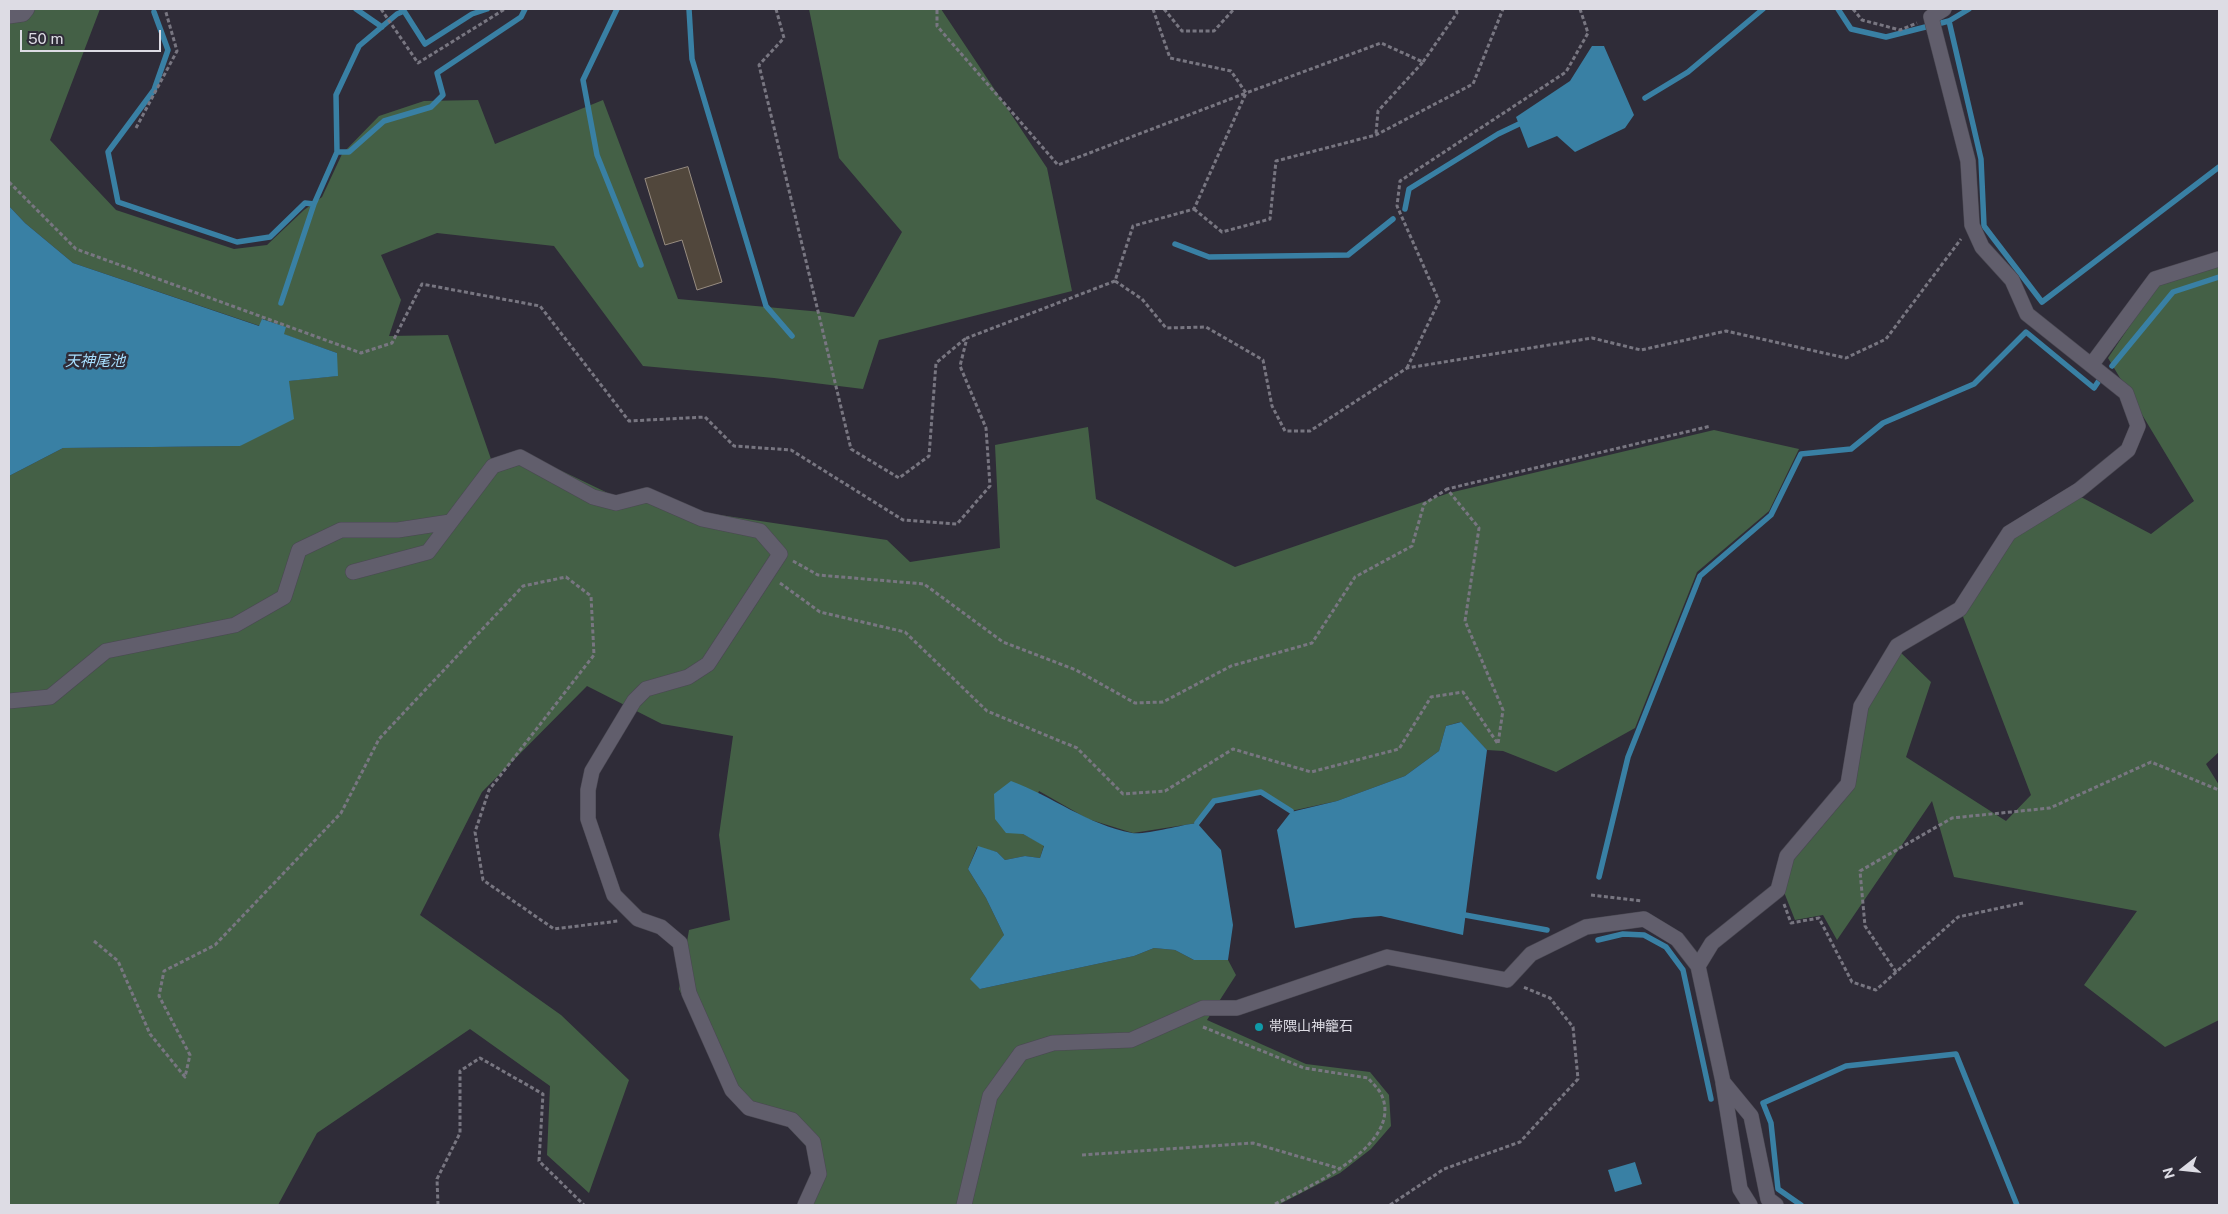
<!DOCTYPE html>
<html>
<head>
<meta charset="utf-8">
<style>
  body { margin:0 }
  #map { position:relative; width:2228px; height:1214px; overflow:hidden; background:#2f2c38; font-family:"Public Sans",sans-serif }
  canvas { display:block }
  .frame { position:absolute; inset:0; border:10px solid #dddce4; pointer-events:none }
  .north { position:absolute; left:2158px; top:1144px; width:50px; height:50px; -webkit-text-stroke:4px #2f2c38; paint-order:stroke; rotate:254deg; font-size:14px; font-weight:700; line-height:20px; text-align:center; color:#dddce4 }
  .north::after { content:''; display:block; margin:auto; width:18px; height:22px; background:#dddce4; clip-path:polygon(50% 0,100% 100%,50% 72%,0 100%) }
  .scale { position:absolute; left:20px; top:30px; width:141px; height:22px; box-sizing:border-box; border:2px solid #dddce4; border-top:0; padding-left:6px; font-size:15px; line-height:18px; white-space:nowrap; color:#dddce4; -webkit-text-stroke:4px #2f2c38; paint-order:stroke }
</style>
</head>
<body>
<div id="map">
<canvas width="2228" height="1214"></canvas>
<div class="frame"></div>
<div class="north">N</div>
<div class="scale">50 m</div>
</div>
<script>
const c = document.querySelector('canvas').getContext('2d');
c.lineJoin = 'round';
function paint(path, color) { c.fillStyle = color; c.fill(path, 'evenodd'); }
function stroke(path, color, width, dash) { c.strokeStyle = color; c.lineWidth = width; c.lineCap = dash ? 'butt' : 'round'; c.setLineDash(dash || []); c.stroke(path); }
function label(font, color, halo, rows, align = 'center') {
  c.font = font + ' "Public Sans","Noto Sans JP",sans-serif'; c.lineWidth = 5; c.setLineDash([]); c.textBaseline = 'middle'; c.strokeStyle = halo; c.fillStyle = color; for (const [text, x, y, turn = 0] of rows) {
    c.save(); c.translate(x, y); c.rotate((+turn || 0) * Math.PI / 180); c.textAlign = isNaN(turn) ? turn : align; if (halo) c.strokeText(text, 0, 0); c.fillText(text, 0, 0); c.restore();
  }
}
const green = new Path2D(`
  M9,9h91l-50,131 66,70 118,39 33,-4 37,-35 18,-13 20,-43 37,-38 45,-15 54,-1 17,44 108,-44 75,199 144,13 32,5 48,-85 -63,-74 -30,-149h132l106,159 25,123 -193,49 -16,49 -89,-11 -131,-12 -89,-120 -117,-13 -56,22 20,45 -12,36 59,-1 43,124 27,-9 96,46 86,16 187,28 23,22 90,-14 -5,-103 93,-18 8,72 139,68 214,-74 265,-63 85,19 -30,62 -72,61 -62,156 -79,44 -53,-21 -16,-1 -27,-28 -14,4 -7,25 -34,25 -68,25 -46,10 -30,-19 -47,9 -17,22 -64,10 -45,-14 -49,-28 -16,43 21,11 -4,13 -15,-2 -20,4 -8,-8 -20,-5 -9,22 18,29 18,37 -24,54 154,-33 20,-8 21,2 19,10h34l8,15 -29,45 99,44 64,8 19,23 2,31 -20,23 -31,24 -62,32h-479l13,-29 -5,-29 -20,-21 -61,-33 -47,-104 10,-59 41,-10 -11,-85 14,-99 -71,-12 -75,-38 -105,106 -62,123 141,100 68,65 -40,113 -42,-38 3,-69 -80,-57 -153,104 -39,72h-269v-729l54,-28 177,-2 48,-65 49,-5v-23l-54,-19 2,-7 -22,-8 -3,7 -187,-63 -48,-40 -16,-17z
  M2219,265v487l-13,12 13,21v235l-54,27 -81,-62 53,-74 -183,-34 -22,-76 -95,139 -14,-25 -28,5 -13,-33 11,-29 56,-69 13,-78 37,-60 32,31 -25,75 100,64 25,-26 -69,-181 48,-76 71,-41 70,37 43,-33 -86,-143 50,-74z`);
const water = new Path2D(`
  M1592,46h12l30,69 -9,13 -50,24 -18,-16 -29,12 -12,-31 54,-36z
  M9,206l16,17 48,40 186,63 3,-7 24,8 -2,7 53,19 1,23 -49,5 5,38 -54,27 -177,2 -54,28z
  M1461,722l26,28 -24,185 -82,-19 -27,2 -59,10 -18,-98 14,-18 46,-11 68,-25 34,-25 7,-25z
  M1011,781c41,15 77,44 121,52 13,2 49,-8 65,-10l24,27 12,75 -5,35h-34l-19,-10 -21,-2 -20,8 -154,33 -10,-10 34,-44 -18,-37 -18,-29 10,-23 19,6 8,8 20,-4 15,2 4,-12 -21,-12 -17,-1 -11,-14 -1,-25z
  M1635,1162l7,22 -27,8 -7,-22z`);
const stream = new Path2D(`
  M356,9l26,18
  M617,9l-34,71 14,75 44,110
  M689,9l3,50 74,247 26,30
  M1838,9l13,20 35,8 63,-16 20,-12
  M154,12l14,38 -14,40 -46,62 10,50 119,40 33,-5 35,-34 9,1
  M1949,21l32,138 3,67 58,76 177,-135
  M1645,98l43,-26 75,-63
  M337,152h12l35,-31 47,-14 12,-12 -6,-22 84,-56 4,-8
  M1405,209l4,-20 89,-55 21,-10
  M1175,244l34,13 139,-2 45,-36
  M281,303l33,-99 23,-52 -1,-57 23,-49 38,-32 7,-3 21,33 47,-30 15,-5
  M2112,366l61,-74 46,-15
  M1197,823l17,-22 47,-9 30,19
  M1599,877l29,-120 72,-181 71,-61 30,-61 50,-5 32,-26 91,-39 52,-52 68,56 6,-9
  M1465,915l82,15
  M1598,940l25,-6 21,1 22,12 17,23 28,129
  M1801,1205l-23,-16 -7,-66 -8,-20 83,-37 110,-12 61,151`);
const building = new Path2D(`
  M688,167l34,115 -25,8 -15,-50 -17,5 -20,-66z`);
const path = new Path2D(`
  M381,9l37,54 87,-54
  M776,9l8,29 -25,27 92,384 48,29 30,-22 7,-93 30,-25
  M1153,9l17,49 61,13 15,22 135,-50 42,19 -45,49 -2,23
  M1164,9l18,22h32l20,-22
  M1853,9l9,11 38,10 17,-7
  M1423,62l34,-49 -1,-4
  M136,128l41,-77 -12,-42
  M9,182l67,67 285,104 31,-10 30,-59 118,22 89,115 76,-4 29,29 57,4 112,70 54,4 33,-38 -4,-58 -26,-62 7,-28 148,-57 18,-55 61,-17 52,-116 -188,72 -121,-139v-17
  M1194,209l28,23 48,-13 6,-58 100,-26 97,-51 30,-75
  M1115,281l27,18 24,29 40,-1 57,33 9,46 13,25h25l97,-63 185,-30 49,12 85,-19 120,27 40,-19 75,-100
  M1407,368l32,-67 -42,-95 3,-25 166,-109 22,-39 -8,-24
  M793,561l25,14 106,9 79,58 73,28 59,33 28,-1 68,-36 81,-23 43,-66 57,-31 12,-42 23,-15
  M780,583l40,29 85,20 82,79 90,37 46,46 42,-3 68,-42 78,23 88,-23 32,-52 32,-5 35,52 5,-34 -38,-89 14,-93 -32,-39 264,-63
  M1591,895l51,6
  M1784,904l7,19 28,-5 33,64 24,8 82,-73 65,-14
  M94,941l24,20 32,73 35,43 5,-22 -31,-59 5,-25 51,-26 126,-132 38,-74 144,-153 43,-9 25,19 3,59 -105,135 -14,42 8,48 71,49 64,-8
  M1896,972l-31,-46 -5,-55 92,-53 98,-10 101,-46 68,28
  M1203,1027l101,41 64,10c4,5 12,12 14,18 21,50 -76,92 -109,109
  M1082,1155l171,-12 88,26
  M438,1205l-1,-26 23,-46v-62l20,-13 63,36 -4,67 45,44
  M1390,1205l54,-36 76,-27 58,-63 -5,-52 -23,-29 -27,-11`);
const street = new Path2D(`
  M9,16l14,-2 4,-5
  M2092,364l63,-85 64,-20
  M353,572l75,-20 65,-86 27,-9 73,40 23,6 31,-8 55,24 58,12 20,23 -72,110 -20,13 -42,12 -12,12 -42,70 -4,19v29l26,76 24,24 23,8 19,16 9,50 43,97 17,18 43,12 21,22 6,32 -14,31
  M9,701l41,-4 56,-46 129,-26 49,-28 15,-47 42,-20h57l52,-8
  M1698,966l14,-23 66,-53 9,-34 61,-72 13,-78 36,-60 63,-37 49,-76 70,-43 49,-40 10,-24 -12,-33 -99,-79 -15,-34 -30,-33 -10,-22 -4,-64 -37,-144 13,-8
  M1723,1083l17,106 10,16
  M964,1205l26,-109 31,-43 32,-10 78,-3 72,-32h34l150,-51 120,23 24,-26 55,-27 58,-8 33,20 21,27 25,116 28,34 17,83 8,6`);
const markers = [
  [1259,1027,5,"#0f9aa8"]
];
const poiNames = [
  ["帯隈山神籠石",1269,1027]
];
const waterNames = [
  ["天神尾池",95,361]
];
paint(green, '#446046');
paint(water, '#3980a4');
stroke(stream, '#3980a4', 5.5);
paint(building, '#51473c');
stroke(building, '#988d81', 1);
stroke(street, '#4a4852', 16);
stroke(path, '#787681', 3, [4, 2.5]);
stroke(street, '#615e6c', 15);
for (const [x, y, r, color] of markers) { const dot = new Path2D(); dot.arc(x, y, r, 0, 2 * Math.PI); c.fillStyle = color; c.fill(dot); stroke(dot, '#2f2c38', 2); }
label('14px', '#dddce4', '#2f2c38', poiNames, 'left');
label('italic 15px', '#a8dfff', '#2f2c38', waterNames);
</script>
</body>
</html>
